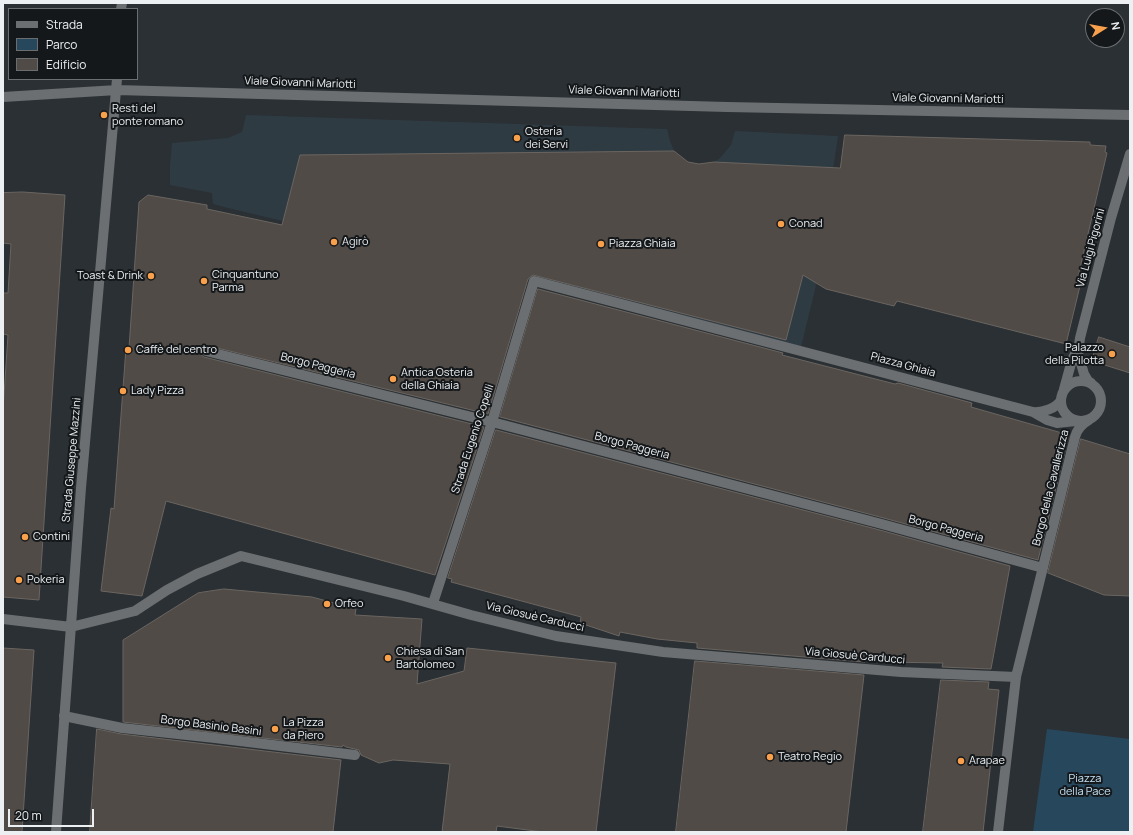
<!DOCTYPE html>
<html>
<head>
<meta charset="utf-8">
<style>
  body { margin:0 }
  #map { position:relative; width:1133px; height:835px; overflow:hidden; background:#2a3034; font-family:Manrope,sans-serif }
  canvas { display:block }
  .frame { position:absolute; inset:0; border:4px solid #edf0f3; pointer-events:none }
  .legend { position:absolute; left:8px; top:8px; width:130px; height:72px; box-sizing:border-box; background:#15181a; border:1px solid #6b6e71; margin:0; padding:5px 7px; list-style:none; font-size:12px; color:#edf0f3 }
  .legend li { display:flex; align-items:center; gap:8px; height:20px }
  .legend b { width:20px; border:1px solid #6b6e71 }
  .north { position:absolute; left:1085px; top:8px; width:40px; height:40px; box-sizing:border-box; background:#15181a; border:1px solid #6b6e71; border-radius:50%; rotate:79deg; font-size:11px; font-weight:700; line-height:16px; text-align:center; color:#edf0f3 }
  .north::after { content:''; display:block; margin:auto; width:14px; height:18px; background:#f9a04d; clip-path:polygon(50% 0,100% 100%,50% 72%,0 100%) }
  .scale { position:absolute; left:8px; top:809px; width:86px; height:18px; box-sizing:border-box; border:2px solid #edf0f3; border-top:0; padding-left:5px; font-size:12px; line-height:14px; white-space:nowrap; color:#edf0f3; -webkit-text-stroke:3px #15181a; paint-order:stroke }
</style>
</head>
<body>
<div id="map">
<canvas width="1133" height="835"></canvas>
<div class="frame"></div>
<ul class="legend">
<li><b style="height:5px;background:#6c6f71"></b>Strada</li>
<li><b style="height:11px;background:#27485c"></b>Parco</li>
<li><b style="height:11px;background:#514b47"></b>Edificio</li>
</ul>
<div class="north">N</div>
<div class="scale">20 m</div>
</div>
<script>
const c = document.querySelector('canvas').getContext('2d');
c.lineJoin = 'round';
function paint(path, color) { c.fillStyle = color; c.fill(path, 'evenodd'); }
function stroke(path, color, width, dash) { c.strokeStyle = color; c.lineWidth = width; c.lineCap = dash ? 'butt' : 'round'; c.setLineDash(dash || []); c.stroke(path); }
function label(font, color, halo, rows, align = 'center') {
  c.font = font + ' Manrope,sans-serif'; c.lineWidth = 4; c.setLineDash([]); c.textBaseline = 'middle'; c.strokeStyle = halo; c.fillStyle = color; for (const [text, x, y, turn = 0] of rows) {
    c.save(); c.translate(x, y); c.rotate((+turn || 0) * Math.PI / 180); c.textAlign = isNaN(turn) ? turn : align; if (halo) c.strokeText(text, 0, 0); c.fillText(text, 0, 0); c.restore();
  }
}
const built = new Path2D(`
  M246,115l421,14 3,12 4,10 13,11 12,2 15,-2 6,-4 11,-13 4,-14 103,5 -23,154 -15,61 -266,-70 -310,-74 -11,-3 -1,-11 -42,-8v-20l2,-22 56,-5 14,-6z`);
const green = new Path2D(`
  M1047,729l83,10v93h-97z`);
const building = new Path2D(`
  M845,135l245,7v3l16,1 -1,6 2,1 -31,132 4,1 -14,58 -169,-43 -3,5 -68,-17 -23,-14 -17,65 -253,-65 -5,4 -40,135 -283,-69 -4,2 -1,3 1,5 3,2 280,70 -49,148 -269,-74 -24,95 -41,-5 10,-83 3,1 12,-161h3l10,-146 9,-7 59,10v4l75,16 18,-70 374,-4 14,11 11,2 15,-2 126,6z
  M23,192l42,3 -26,405 -36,-3v-187l5,-75 -5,-1v-41h5l3,-49 -8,-1v-50z
  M538,289l245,64 -1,2 113,29 3,-1 74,20 -1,4 98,28 -31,125 -158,-43 -380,-100z
  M1099,337l31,10v26l-38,-12z
  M496,430l380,99 134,37 -19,103 -49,-2 1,-4 -59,-1 -18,-5 -1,5 -168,-14v-5l-40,-4 -37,-7 -1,4 -39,-13 1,-6 -130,-35 1,-3 -4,-1z
  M1081,439l49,15v142l-26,-1 -56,-22z
  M224,589l88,8 44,12 -1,6 67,4 -5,65 47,-13 3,-23 149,15 -20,169h-53l-46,-6 -1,6h-54l8,-68 -57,-4 -14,3 -18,-8 -2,-5 -13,-3 -3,-2 -1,2 -219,-25v-82l75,-47z
  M3,648l31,2 -12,182h-19z
  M695,661l169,14 -18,157h-170z
  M941,680l48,2 -1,7 11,1 -16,142h-60z
  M97,729l24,5 220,26 -8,72h-243z`);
const pedestrian = new Path2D(`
  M206,351l286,71 42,-141 499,131c9,1 24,-4 28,-12
  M1033,412l14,8 10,3 19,-2
  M64,716l58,12 93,10 140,17
  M998,832l18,-155`);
const minor = new Path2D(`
  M121,9l1,-6
  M3,97l114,-7 610,17 403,8
  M1061 401a20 20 0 1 1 40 0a20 20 0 1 1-40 0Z
  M1091,383l-3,-2 -4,-7 -6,-21 2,-15 31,-120 19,-64
  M1064,389l8,-29 6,-12
  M433,603l59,-181 386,101 165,45
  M3,619l68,8 64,-16 32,-21 30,-16 44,-18 163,40 67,19 85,21 107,16 238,20 115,5 59,-240c2,-8 7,-13 14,-17
  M56,832l25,-344 36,-409`);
const markers = [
  [104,115,4,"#f9a04d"],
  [517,138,4,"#f9a04d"],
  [781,224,4,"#f9a04d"],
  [334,242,4,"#f9a04d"],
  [601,244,4,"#f9a04d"],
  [151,276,4,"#f9a04d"],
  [204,281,4,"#f9a04d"],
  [128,350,4,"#f9a04d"],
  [1112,354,4,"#f9a04d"],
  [393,379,4,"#f9a04d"],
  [123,391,4,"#f9a04d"],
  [25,537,4,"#f9a04d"],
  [19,580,4,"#f9a04d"],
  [327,604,4,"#f9a04d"],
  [388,658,4,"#f9a04d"],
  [275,729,4,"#f9a04d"],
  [770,757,4,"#f9a04d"],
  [961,761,4,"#f9a04d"]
];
const streetNames = [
  ["Viale Giovanni Mariotti",300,83,2],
  ["Viale Giovanni Mariotti",624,92,2],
  ["Viale Giovanni Mariotti",948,99,1],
  ["Via Luigi Pigorini",1091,248,-75],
  ["Piazza Ghiaia",903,365,15],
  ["Borgo Paggeria",318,366,14],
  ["Strada Eugenio Copelli",473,439,-72],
  ["Borgo Paggeria",632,446,15],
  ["Strada Giuseppe Mazzini",72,460,-85],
  ["Borgo della Cavallerizza",1051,488,-76],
  ["Borgo Paggeria",946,529,15],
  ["Via Giosuè Carducci",535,617,13],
  ["Via Giosuè Carducci",855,656,5],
  ["Borgo Basinio Basini",211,726,7]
];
const poiNames = [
  ["Resti del",112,109],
  ["ponte romano",112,122],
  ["Osteria",525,132],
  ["dei Servi",525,145],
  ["Conad",789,224],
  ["Agirò",342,242],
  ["Piazza Ghiaia",609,244],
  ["Cinquantuno",212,275],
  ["Parma",212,288],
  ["Toast & Drink",143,276,"right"],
  ["Palazzo",1104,348,"right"],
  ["della Pilotta",1104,361,"right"],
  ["Caffè del centro",136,350],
  ["Antica Osteria",401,373],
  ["della Ghiaia",401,386],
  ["Lady Pizza",131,391],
  ["Contini",33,537],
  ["Pokeria",27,580],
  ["Orfeo",335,604],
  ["Chiesa di San",396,652],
  ["Bartolomeo",396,665],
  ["La Pizza",283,723],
  ["da Piero",283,736],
  ["Teatro Regio",778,757],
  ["Arapae",969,761]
];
const parkNames = [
  ["Piazza",1085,779],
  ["della Pace",1085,792]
];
paint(built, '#2f3b43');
paint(green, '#27485c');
paint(building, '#514b47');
stroke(building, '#6b6560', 1);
stroke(pedestrian, '#6c6f71', 10);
stroke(minor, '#6c6f71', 10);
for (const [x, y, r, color] of markers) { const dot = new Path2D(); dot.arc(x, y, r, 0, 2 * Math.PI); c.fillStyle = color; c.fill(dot); stroke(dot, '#15181a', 1.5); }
label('11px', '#edf0f3', '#15181a', streetNames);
label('11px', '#edf0f3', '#15181a', poiNames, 'left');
label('11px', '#c2e0f4', '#15181a', parkNames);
</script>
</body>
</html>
